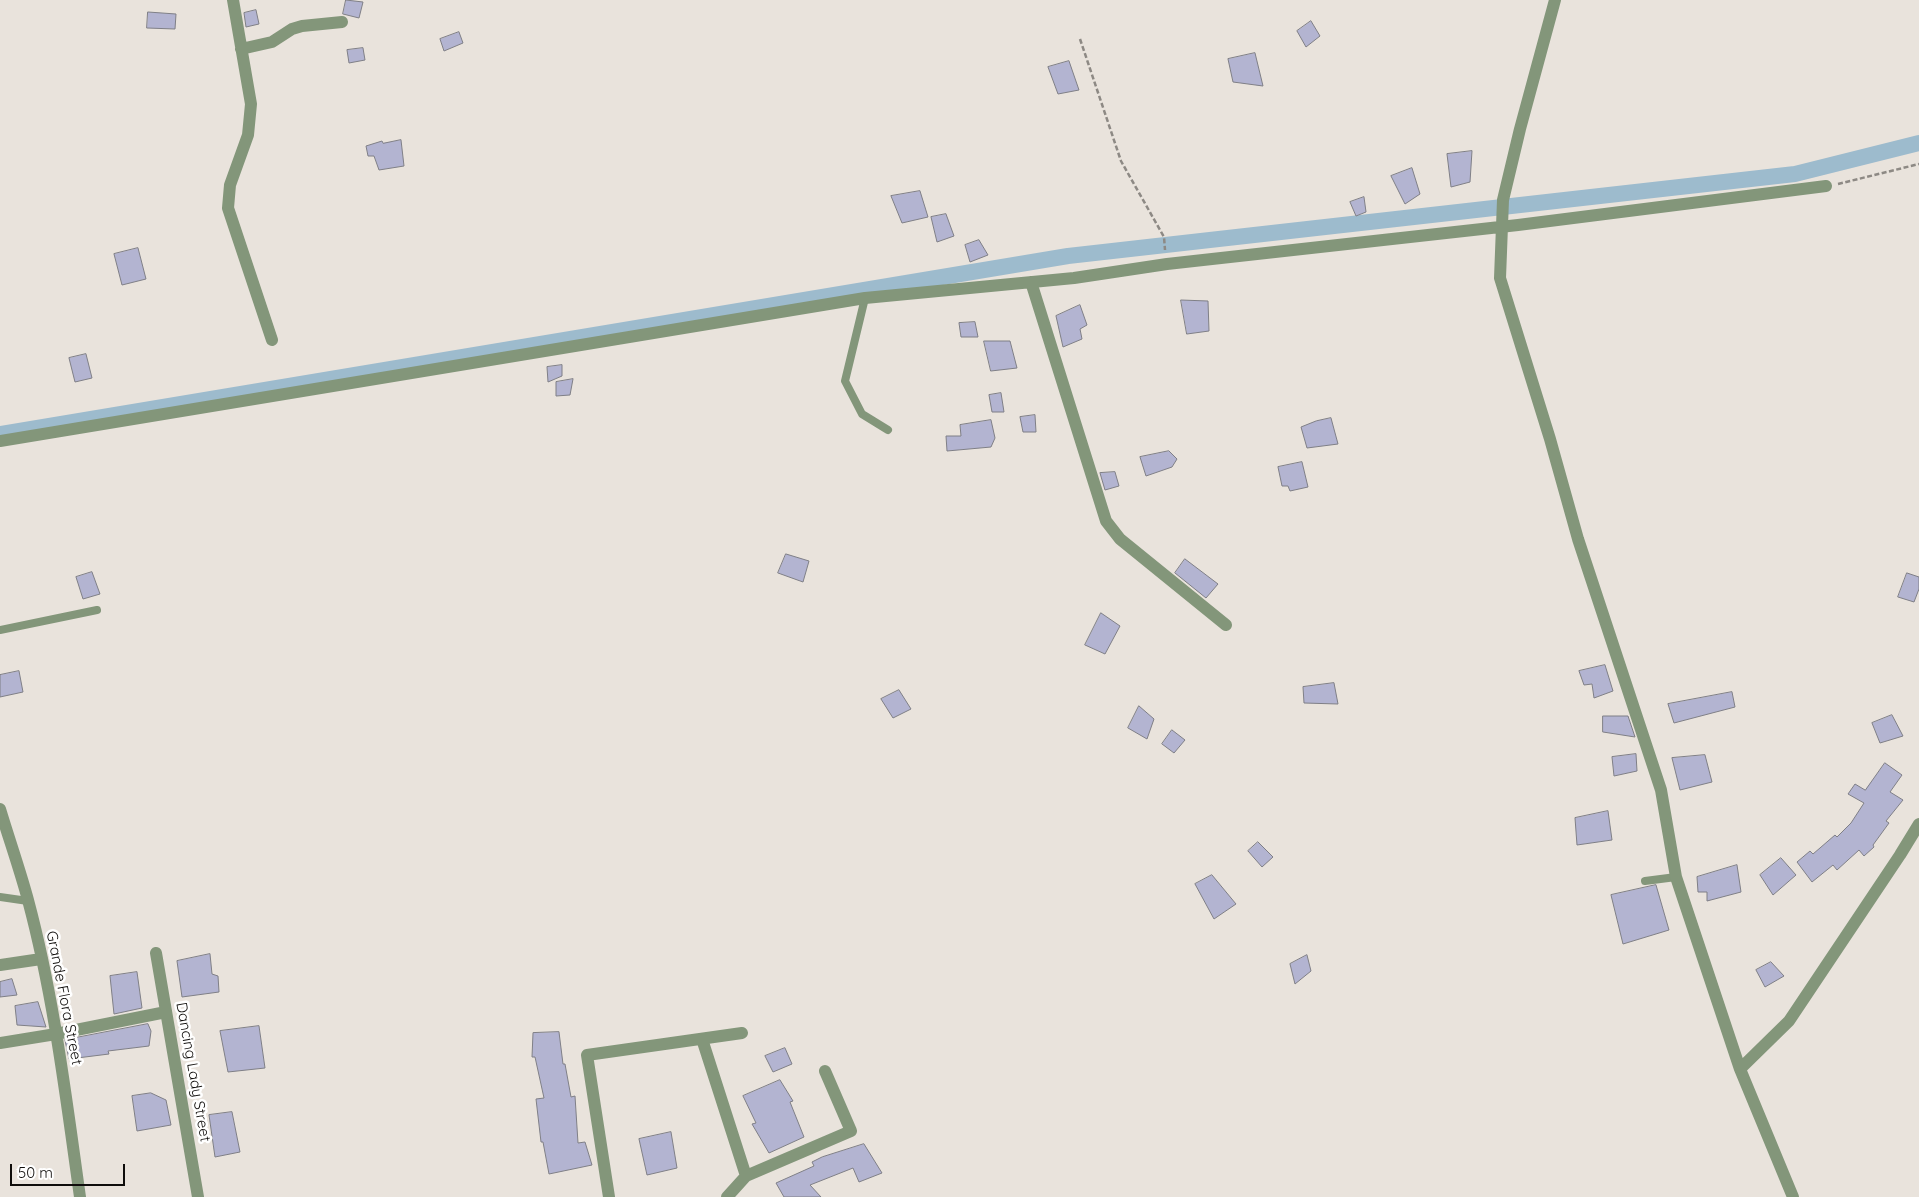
<!DOCTYPE html>
<html>
<head>
<meta charset="utf-8">
<style>
  body { margin:0 }
  #map { position:relative; width:1919px; height:1197px; overflow:hidden; background:#e9e3dc; font-family:Quicksand,sans-serif }
  canvas { display:block }
  .scale { position:absolute; left:10px; top:1164px; width:115px; height:22px; box-sizing:border-box; border:2px solid #0f0d0b; border-top:0; padding-left:6px; font-size:15px; line-height:18px; white-space:nowrap; color:#0f0d0b; -webkit-text-stroke:4px #fff; paint-order:stroke }
</style>
</head>
<body>
<div id="map">
<canvas width="1919" height="1197"></canvas>
<div class="scale">50 m</div>
</div>
<script>
const c = document.querySelector('canvas').getContext('2d');
c.lineJoin = 'round';
function stroke(path, color, width, dash) { c.strokeStyle = color; c.lineWidth = width; c.lineCap = dash ? 'butt' : 'round'; c.setLineDash(dash || []); c.stroke(path); }
function paint(path, color) { c.fillStyle = color; c.fill(path, 'evenodd'); }
function label(font, color, halo, rows, align = 'center') {
  c.font = font + ' Quicksand,sans-serif'; c.lineWidth = 5; c.setLineDash([]); c.textBaseline = 'middle'; c.strokeStyle = halo; c.fillStyle = color; for (const [text, x, y, turn = 0] of rows) {
    c.save(); c.translate(x, y); c.rotate((+turn || 0) * Math.PI / 180); c.textAlign = isNaN(turn) ? turn : align; if (halo) c.strokeText(text, 0, 0); c.fillText(text, 0, 0); c.restore();
  }
}
const canal = new Path2D(`
  M0,434l1068,-178 727,-82 124,-31`);
const building = new Path2D(`
  M346,0l17,2 -4,16 -16,-4z
  M256,10l3,14 -13,3 -2,-14z
  M148,12l28,2 -1,15 -28,-1z
  M1311,21l9,15 -14,11 -9,-16z
  M459,32l4,11 -19,8 -4,-12z
  M363,48l2,12 -16,3 -2,-13z
  M1255,53l8,33 -30,-4 -5,-23z
  M1069,61l10,29 -21,4 -10,-27z
  M401,140l3,26 -25,4 -5,-14h-6l-2,-10 16,-5 1,2z
  M1472,151l-2,31 -19,5 -4,-33z
  M1412,168l8,26 -15,10 -14,-28z
  M920,191l8,26 -26,6 -11,-27z
  M1364,197l2,15 -10,4 -6,-14z
  M946,214l8,22 -17,6 -6,-25z
  M979,240l9,15 -18,7 -5,-17z
  M138,248l8,31 -24,6 -8,-31z
  M1181,300l27,1 1,30 -22,3z
  M1080,305l7,20 -7,4 2,10 -19,8 -7,-31z
  M975,322l3,15h-17l-2,-14z
  M984,341h26l7,27 -26,3z
  M86,354l6,24 -17,4 -6,-24z
  M562,365v11l-14,6 -1,-15z
  M573,379l-3,16 -14,1v-14z
  M1001,393l3,19h-12l-3,-17z
  M1035,415l1,17h-13l-3,-15z
  M1331,418l7,26 -31,4 -6,-21 15,-6z
  M991,420l4,18 -4,9 -44,4 -1,-15h15l-1,-11z
  M1169,451l8,8 -5,8 -26,9 -6,-19z
  M1302,462l6,25 -18,4 -2,-5h-6l-4,-19z
  M1115,472l4,14 -14,4 -5,-17z
  M786,554l23,7 -6,21 -25,-9z
  M1185,559l33,25 -12,14 -31,-25z
  M92,572l8,22 -17,5 -7,-22z
  M1907,573l12,4v12l-5,13 -16,-5z
  M1101,613l19,13 -15,28 -20,-9z
  M1605,665l8,26 -19,7 -2,-14 -8,1 -5,-14z
  M19,671l4,21 -23,5v-22z
  M1334,683l4,21 -34,-1 -1,-16z
  M899,690l12,19 -18,9 -12,-19z
  M1732,692l3,15 -61,16 -6,-19z
  M1139,706l15,13 -7,20 -19,-11z
  M1892,715l11,21 -23,7 -8,-20z
  M1603,716h25l7,21 -32,-5z
  M1172,730l13,10 -11,13 -12,-9z
  M1636,754l1,17 -23,5 -2,-19z
  M1705,755l7,27 -32,8 -8,-32z
  M1885,763l17,12 -12,17 13,8 -17,21 3,2 -16,22 1,2 -10,9 -5,-6 -22,20 -4,-5 -21,17 -15,-20 13,-11 3,3 22,-19 2,2 14,-14 13,-20 -16,-9 7,-10 10,6z
  M1608,811l4,29 -35,5 -2,-27z
  M1258,842l15,15 -11,10 -14,-16z
  M1781,858l15,17 -23,20 -13,-20z
  M1737,865l4,27 -34,9v-9h-9l-1,-15z
  M1212,875l24,29 -22,15 -19,-35z
  M1656,885l13,45 -46,14 -12,-49z
  M210,954l2,20 6,2 1,16 -37,5 -5,-36z
  M1307,955l4,16 -16,13 -5,-20z
  M1771,962l13,14 -19,11 -9,-17z
  M137,972l5,36 -28,6 -4,-38z
  M12,979l5,16 -17,2v-15z
  M38,1002l8,25 -29,-2 -2,-19z
  M148,1024l3,7 -2,15 -41,5 1,3 -40,5 -4,-19z
  M259,1026l6,42 -37,4 -8,-41z
  M559,1032l4,32h2l6,33 4,-1 3,47 7,-1 7,23 -43,9 -6,-32h-2l-5,-43 8,-1 -9,-41h-3l1,-24z
  M785,1048l7,16 -19,8 -8,-16z
  M780,1080l13,21 -3,1 14,35 -35,16 -17,-29 4,-1 -13,-27z
  M151,1093l15,7 5,25 -34,6 -5,-35z
  M232,1112l8,40 -25,5 -6,-42z
  M671,1132l6,36 -30,7 -8,-36z
  M864,1144l18,29 -23,9 -6,-14 -43,17 11,12h-37l-8,-14 38,-17 -2,-4 10,-5z`);
const path = new Path2D(`
  M1080,39l41,122 43,76 1,13
  M1838,184l81,-20`);
const service = new Path2D(`
  M865,298l-20,83 17,33 26,16
  M0,630l97,-20
  M1645,881l31,-4
  M0,897l28,4`);
const minor = new Path2D(`
  M233,0l18,104 -3,31 -18,50 -2,23 44,132
  M1555,0l-35,129 -17,71 -3,78 50,161 28,100 83,251 15,87 64,192 53,128
  M241,49l31,-7 20,-13 10,-3 40,-4
  M1031,282l75,239 14,18 106,86
  M0,441l865,-143 209,-20 93,-14 351,-39 308,-39
  M0,809c9,30 20,61 28,91 26,97 38,198 52,297
  M156,953l42,244
  M0,965l41,-6
  M702,1039l44,137
  M0,1043l56,-9 110,-22
  M1740,1069l49,-48 111,-166 19,-31
  M609,1197l-22,-142 155,-22
  M727,1197l19,-21 105,-45 -26,-60`);
const streetNames = [
  ["Grande Flora Street",64,998,79],
  ["Dancing Lady Street",193,1072,80]
];
stroke(canal, '#9dbbcd', 16);
paint(building, '#b3b4d1');
stroke(building, '#7f7f86', 1);
stroke(path, '#8d8984', 2.5, [5, 2.5]);
stroke(service, '#83967a', 8);
stroke(minor, '#83967a', 12);
label('15px', '#0f0d0b', '#fff', streetNames);
</script>
</body>
</html>
